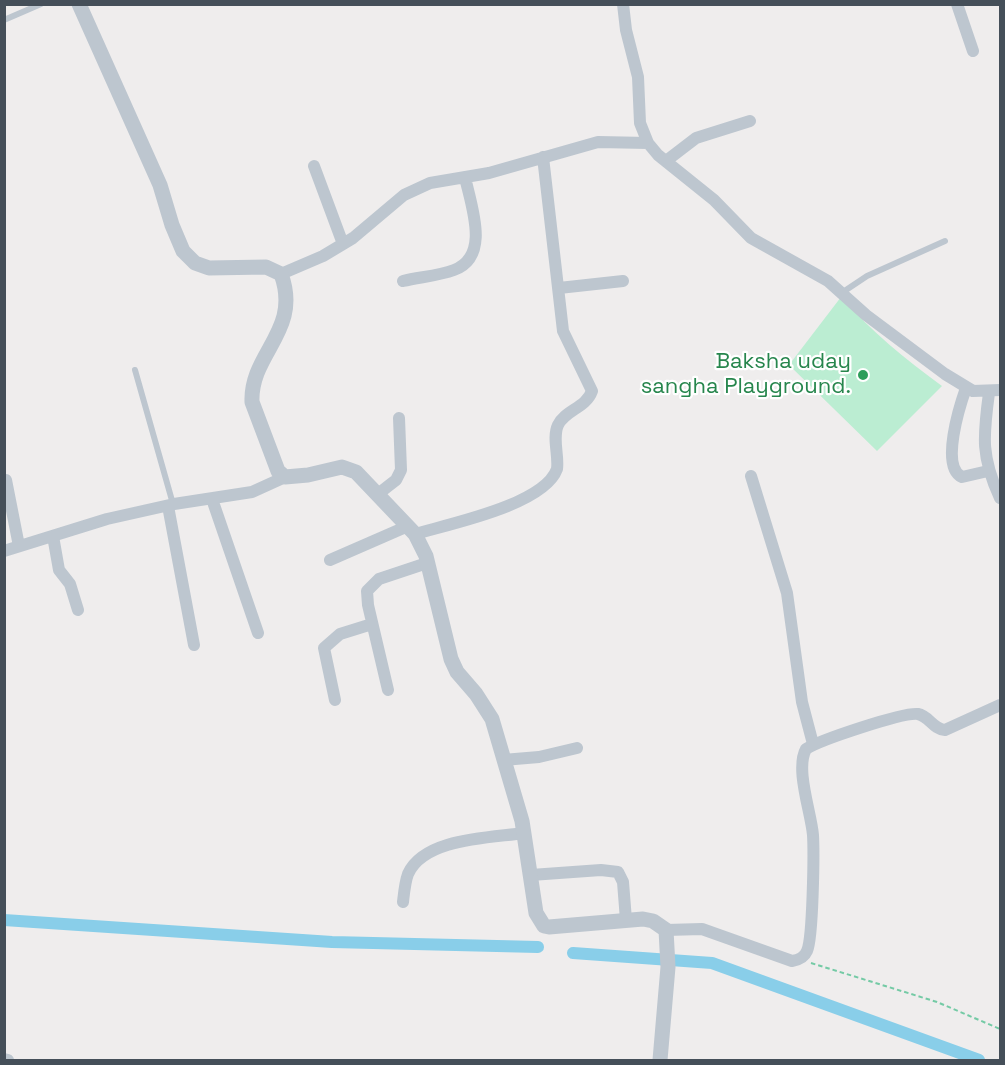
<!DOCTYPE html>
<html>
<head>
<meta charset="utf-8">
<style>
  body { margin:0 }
  #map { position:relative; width:1005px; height:1065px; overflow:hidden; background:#efeded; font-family:"Space Grotesk",sans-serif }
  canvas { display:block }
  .frame { position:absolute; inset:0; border:6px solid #454f59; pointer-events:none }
</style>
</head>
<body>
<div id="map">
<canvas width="1005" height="1065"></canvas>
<div class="frame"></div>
</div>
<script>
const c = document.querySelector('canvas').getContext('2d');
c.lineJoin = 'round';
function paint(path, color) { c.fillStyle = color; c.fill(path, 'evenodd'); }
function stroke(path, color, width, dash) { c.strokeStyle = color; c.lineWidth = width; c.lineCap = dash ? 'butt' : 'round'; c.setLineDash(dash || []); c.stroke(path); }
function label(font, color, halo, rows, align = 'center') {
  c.font = font + ' "Space Grotesk",sans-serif'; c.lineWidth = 4.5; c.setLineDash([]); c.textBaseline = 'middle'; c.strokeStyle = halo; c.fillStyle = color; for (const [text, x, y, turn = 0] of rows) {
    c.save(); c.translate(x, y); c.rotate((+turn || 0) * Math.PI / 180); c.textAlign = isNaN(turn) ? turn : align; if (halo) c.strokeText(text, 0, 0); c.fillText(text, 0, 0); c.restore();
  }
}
const green = new Path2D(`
  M841,297c30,34 64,62 101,89l-65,65 -88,-86z`);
const canal = new Path2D(`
  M4,920l328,22 206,5
  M573,953l139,10 267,97`);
const path = new Path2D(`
  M811,963l126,39 63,27`);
const service = new Path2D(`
  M4,20l37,-16
  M843,292l24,-16 78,-35
  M135,370l38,134`);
const minor = new Path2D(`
  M623,4l3,26 12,47 2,46 8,20 10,12 56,45 37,38 77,43 38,34 79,59 28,17 27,-1
  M957,4l16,47
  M666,161l30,-23 54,-17
  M314,166l29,78
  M281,274l42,-18 30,-18 51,-43 26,-12 59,-10 109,-31 50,1
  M403,281c16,-4 35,-5 51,-11 37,-14 17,-64 11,-93
  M559,288l64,-7
  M966,388c-6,17 -26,79 -4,89l26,-6
  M989,393c-6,44 -8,64 11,105
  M751,476l36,117 15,109 11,42
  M6,480l13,66
  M378,494l18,-14 5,-10 -2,-52
  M212,499l46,134
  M168,506l26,139
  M415,534c34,-10 129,-29 142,-65 2,-14 -5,-31 1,-44 7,-15 28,-17 34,-34l-29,-60 -20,-174
  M53,536l6,34 11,14 8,26
  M4,551l103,-32 67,-15 78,-12 33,-15
  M330,560l78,-34
  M388,690l-20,-85 -1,-14 12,-12 48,-16
  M335,700l-11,-52 16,-14 32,-10
  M503,760l36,-3 38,-9
  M531,875l70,-5 17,2 5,10 3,38
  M403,902c1,-9 2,-20 5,-28 16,-36 82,-36 116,-41
  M666,930l36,-1 90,32c7,-1 12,-3 15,-10 6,-13 7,-98 6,-116 -2,-23 -18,-66 -7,-86 14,-9 97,-37 112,-35 11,2 15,15 27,16l55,-25
  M4,1059l4,1`);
const tertiary = new Path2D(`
  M79,4l81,181 12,40 11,26 12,12 14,5 57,-1 15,7c21,57 -31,79 -29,128l26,69 7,6 23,-2 34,-8 14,5 59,62 11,22 25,103 6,13 19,22 16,25 30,102 14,92 8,13 5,1 94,-8 10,2 13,9 2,37 -8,93`);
const markers = [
  [863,375,6,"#2e9e5b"]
];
const leisureNames = [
  ["Baksha uday",851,362],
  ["sangha Playground.",851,387]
];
paint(green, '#bbedd2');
stroke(canal, '#89cee9', 12);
stroke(path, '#74caa5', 2, [4.5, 3]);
stroke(service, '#bdc6cf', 6);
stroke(minor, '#bdc6cf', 12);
stroke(tertiary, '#bdc6cf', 15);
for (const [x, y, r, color] of markers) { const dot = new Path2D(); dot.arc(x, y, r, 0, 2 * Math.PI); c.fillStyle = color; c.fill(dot); stroke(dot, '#fff', 2); }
label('22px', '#27864d', '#fff', leisureNames, 'right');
</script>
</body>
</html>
